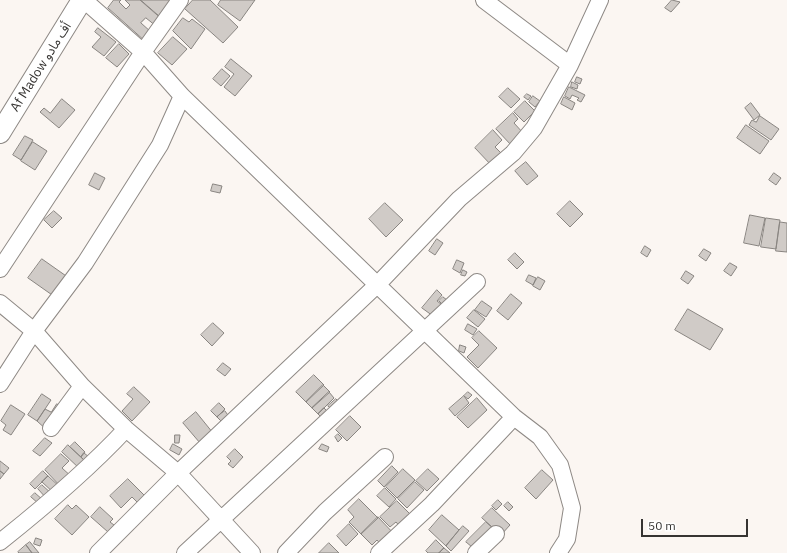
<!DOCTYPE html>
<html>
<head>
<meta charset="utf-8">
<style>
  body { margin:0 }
  #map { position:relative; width:787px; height:553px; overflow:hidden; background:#fbf6f2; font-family:"IBM Plex Sans",sans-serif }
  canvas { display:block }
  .scale { position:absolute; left:641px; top:519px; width:107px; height:18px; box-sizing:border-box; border:2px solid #363432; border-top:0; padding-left:5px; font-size:12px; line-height:14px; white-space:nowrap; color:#363432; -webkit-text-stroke:3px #fff; paint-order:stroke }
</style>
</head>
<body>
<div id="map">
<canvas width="787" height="553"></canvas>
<div class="scale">50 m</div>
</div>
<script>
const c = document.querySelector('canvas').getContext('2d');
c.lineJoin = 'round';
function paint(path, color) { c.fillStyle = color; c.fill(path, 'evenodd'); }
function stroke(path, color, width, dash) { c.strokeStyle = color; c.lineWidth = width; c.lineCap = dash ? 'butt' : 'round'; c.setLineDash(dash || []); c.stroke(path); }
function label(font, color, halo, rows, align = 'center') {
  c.font = font + ' "IBM Plex Sans","Noto Sans Arabic",sans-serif'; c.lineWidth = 3; c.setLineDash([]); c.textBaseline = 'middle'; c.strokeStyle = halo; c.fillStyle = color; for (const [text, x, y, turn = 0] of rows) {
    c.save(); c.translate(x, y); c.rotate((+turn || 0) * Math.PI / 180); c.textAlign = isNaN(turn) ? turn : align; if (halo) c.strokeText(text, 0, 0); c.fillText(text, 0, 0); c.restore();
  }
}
const building = new Path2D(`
  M114,0h7l-2,2 7,7 4,-4 -5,-5h15l24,21 -18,21 -38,-34zM146,18l10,8 -5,6 -10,-9z
  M141,0h33l-12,18z
  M193,0h17l28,27 -15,16 -38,-34z
  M221,0h34l-15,21 -22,-16z
  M672,0l8,2 -9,10 -6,-4z
  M183,18l6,4 3,-3 13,10 -14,20 -18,-18z
  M98,28l18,14 -12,14 -12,-9 9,-10 -6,-5z
  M173,37l14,12 -15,16 -14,-12z
  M119,44l10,10 -12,13 -11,-9z
  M231,59l21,17 -17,20 -11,-9 10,-13 -9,-7z
  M222,69l8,7 -9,10 -8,-7z
  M577,77l5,2 -2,5 -5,-2z
  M572,82l6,3 -1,4 -6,-2z
  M569,87l16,8 -4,7 -4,-2 2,-2 -7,-3 -2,4 -5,-3z
  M508,88l12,11 -9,9 -12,-11z
  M527,94l4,2 -3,4 -4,-3z
  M533,96l7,5 -5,6 -6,-5z
  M564,97l11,6 -3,7 -11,-6z
  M62,99l13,11 -16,18 -19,-16 4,-4 6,5z
  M525,101l10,10 -11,11 -10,-10z
  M751,103l9,12 -6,5 -9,-12z
  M513,113l5,6 -4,4 10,11 -12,12 -16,-17z
  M760,116l19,13 -8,11 -22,-15 3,-5 4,2z
  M746,125l23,16 -9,13 -23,-16z
  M493,130l9,10 -7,7 8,8 -11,11 -17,-18z
  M25,136l8,4 -12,20 -8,-5z
  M33,142l14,9 -12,19 -14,-9z
  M526,162l12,14 -11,9 -12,-14z
  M95,173l10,5 -6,12 -10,-5z
  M774,173l7,5 -5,7 -7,-5z
  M213,184l9,2 -2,7 -9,-2z
  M570,201l13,13 -13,13 -13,-13z
  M385,203l18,17 -17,17 -17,-18z
  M54,211l8,7 -10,10 -8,-8z
  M750,215l15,3 -6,28 -15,-3z
  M766,218l14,2 -4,29 -15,-2z
  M780,222l7,1v29l-11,-1z
  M437,239l6,4 -8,12 -6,-4z
  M645,246l6,4 -4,7 -6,-4z
  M704,249l7,4 -5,8 -7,-5z
  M515,253l9,9 -7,7 -9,-9z
  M42,259l27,19 -14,19 -27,-19z
  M457,260l7,3 -4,10 -7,-4z
  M730,263l7,4 -6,9 -7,-5z
  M463,270l4,2 -2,4 -4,-1z
  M686,271l8,5 -6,8 -7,-5z
  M529,275l7,3 -3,7 -7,-4z
  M538,277l7,4 -5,9 -7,-4z
  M437,290l5,5 -5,6 8,6 -12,9 -11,-8z
  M511,294l11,9 -14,17 -11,-9z
  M443,297l4,3 -4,5 -4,-4z
  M482,301l10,7 -6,9 -11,-7z
  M688,309l35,20 -13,21 -35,-20z
  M474,310l11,9 -7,8 -11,-9z
  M213,323l11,10 -12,13 -11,-11z
  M468,324l9,5 -4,6 -8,-5z
  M479,331l18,17 -19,20 -11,-11 12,-12 -7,-7z
  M460,345l6,2 -2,6 -5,-2z
  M223,363l8,6 -6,7 -8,-6z
  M314,375l10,10 -18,17 -10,-10z
  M323,385l7,7 -18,16 -6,-6z
  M134,387l16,15 -18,19 -10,-10 11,-12 -6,-5z
  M329,392l5,6 -16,16 -6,-6z
  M468,392l4,3 -4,4 -4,-3z
  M42,394l9,6 -14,21 -9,-6z
  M464,396l5,7 -14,13 -6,-7z
  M477,398l10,12 -19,18 -11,-11z
  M336,399l6,6 -7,7 -7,-6z
  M219,403l6,6 -8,8 -6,-6z
  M57,404l6,4 -15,23 -11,-10 8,-12 6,3z
  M11,405l14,9 -14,21 -8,-5 3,-5 -5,-4z
  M324,408l5,5 -6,6 -5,-5z
  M225,411l5,7 -7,5 -6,-6z
  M196,412l17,21 -13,10 -17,-20z
  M350,416l11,11 -14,14 -11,-11z
  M338,434l4,4 -4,4 -3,-5z
  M175,435h5l-1,8h-4z
  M45,438l7,5 -12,13 -7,-5z
  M75,442l10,10 -4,5 -11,-10z
  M173,444l9,5 -3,6 -9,-5z
  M322,444l7,3 -2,5 -8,-3z
  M68,445l19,18 -6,7 -19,-18z
  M235,449l8,8 -10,11 -5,-4 3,-3 -4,-4z
  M84,453l5,4 -4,4 -4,-4z
  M61,454l8,7 -7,7 11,10 -11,10 -17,-18z
  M0,461l9,7 -5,6 -4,-3z
  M392,466l6,6 -14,15 -6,-6z
  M403,469l12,11 -18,18 -11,-11z
  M428,469l11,10 -12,12 -11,-10z
  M542,470l11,10 -17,19 -11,-11z
  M0,471l4,3 -4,5z
  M43,471l5,5 -13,13 -5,-5z
  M48,476l13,12 -6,6 -13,-12z
  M128,479l19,19 -7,7 -8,-8 -11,11 -11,-12z
  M415,482l9,8 -17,18 -9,-9z
  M42,485l10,9 -5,5 -9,-10z
  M385,488l11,11 -7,8 -12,-11z
  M35,493l8,7 -4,4 -8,-7z
  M359,499l19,19 -17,16 -12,-12 5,-5 -6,-7z
  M498,500l4,4 -6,6 -4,-4z
  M397,501l17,17 -12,11 -6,-7 -6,5 -10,-10z
  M508,502l5,5 -4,4 -5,-5z
  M68,505l4,4 4,-4 13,12 -17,18 -17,-16z
  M100,507l13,12 -3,3 4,3 -6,7 -17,-15z
  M492,508l18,17 -9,10 -19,-17z
  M442,515l17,15 -13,16 -17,-16z
  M378,517l18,19 -12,12 -7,-8 -5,5 -11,-11z
  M486,522l11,10 -19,20 -12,-10z
  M349,524l9,10 -12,12 -9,-10z
  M463,526l6,5 -18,20 -5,-5z
  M36,538l6,2 -2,6 -6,-2z
  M436,540l8,8 -5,5h-11l-2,-2z
  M30,542l9,11h-7l-6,-8z
  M329,543l10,10h-20z
  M26,545l6,8h-13l-1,-1z
  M444,548l6,5h-11z`);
const minor = new Path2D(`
  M84,0l59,52 39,44 332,321 26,20 20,28 12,43 -5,31 -9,14
  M484,0l86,65
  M0,269l143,-217 37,-52
  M0,303l34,28 48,55 44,43 52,44 74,80
  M0,384l34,-53 51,-68 75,-118 22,-49
  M51,428l31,-42
  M0,542c44,-35 87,-71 126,-113
  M98,553l80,-80 200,-189 81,-85 54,-46 21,-25 36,-63 30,-65
  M185,553l292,-271
  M286,553l39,-41 60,-55
  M379,553l53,-49 82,-87
  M476,553l20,-19`);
const tertiary = new Path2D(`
  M0,133l82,-133`);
const streetNames = [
  ["Af Madow أف مادو",41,67,-58]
];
paint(building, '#d0cbc7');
stroke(building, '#898581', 1);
stroke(minor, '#8e8985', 18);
stroke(tertiary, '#8e8985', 22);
stroke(minor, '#fff', 16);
stroke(tertiary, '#fff', 20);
label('13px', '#363432', '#fff', streetNames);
</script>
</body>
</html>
